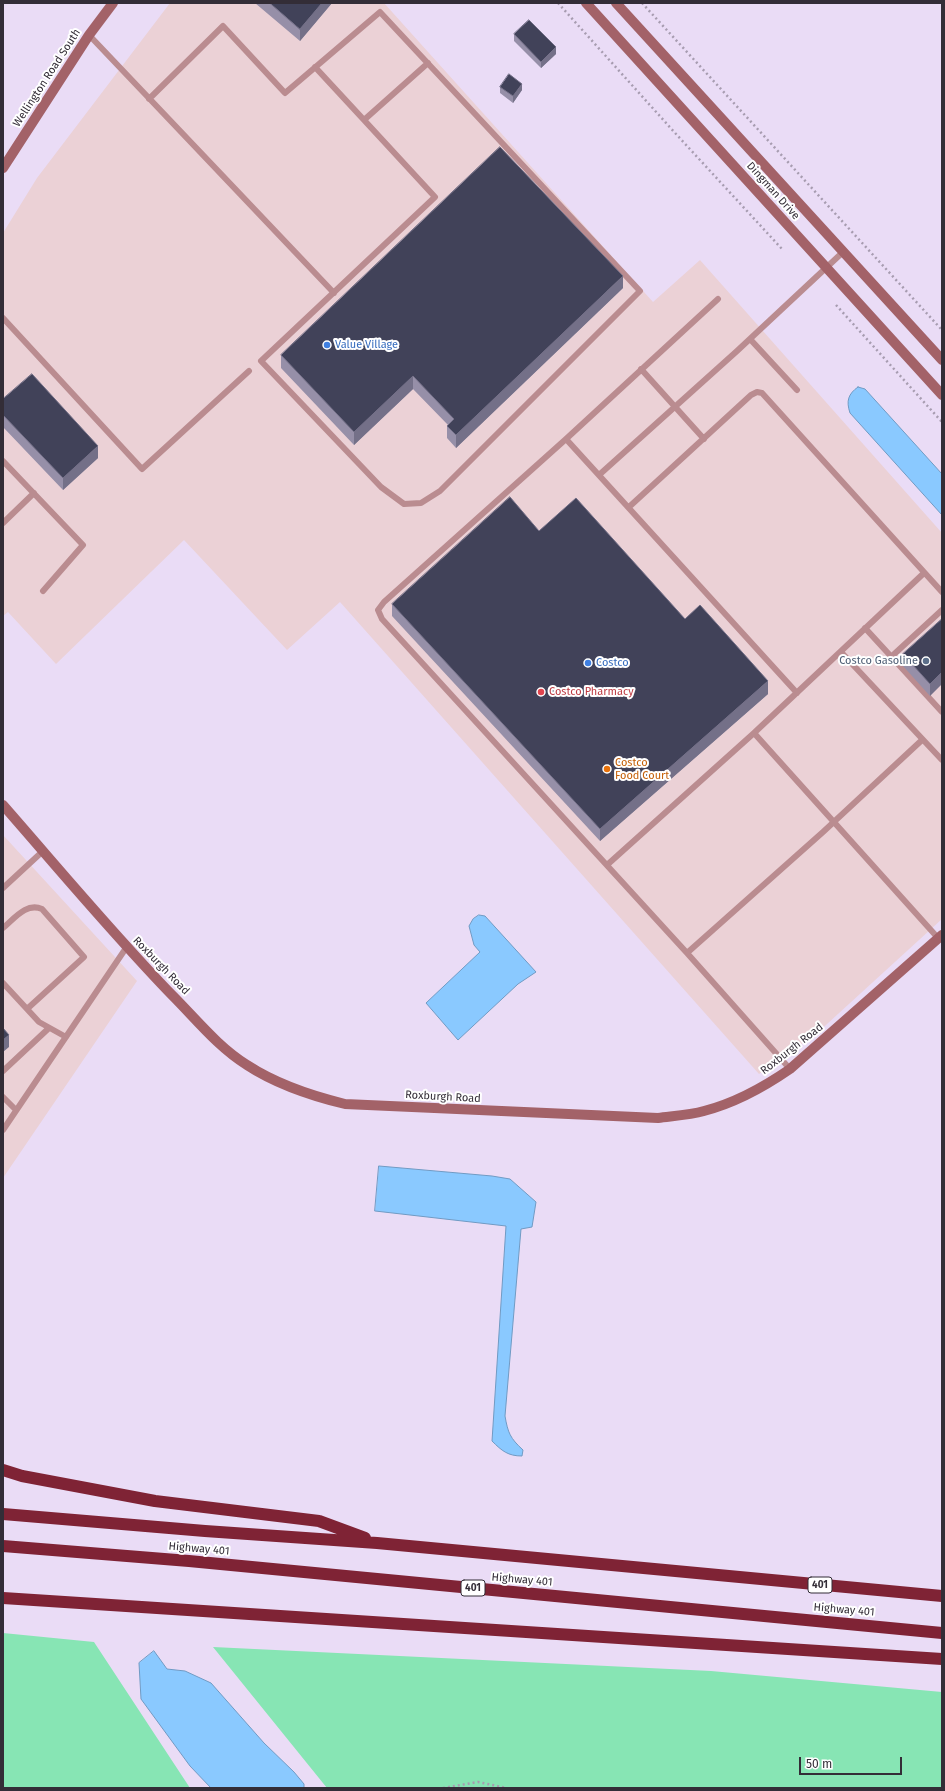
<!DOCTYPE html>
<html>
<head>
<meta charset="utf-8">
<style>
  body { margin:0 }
  #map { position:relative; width:945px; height:1791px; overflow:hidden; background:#eadcf6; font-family:"Fira Sans",sans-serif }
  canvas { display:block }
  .frame { position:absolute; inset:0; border:4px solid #332d37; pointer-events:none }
  .scale { position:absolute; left:799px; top:1757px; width:103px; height:18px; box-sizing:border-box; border:2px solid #332d37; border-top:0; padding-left:5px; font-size:12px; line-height:14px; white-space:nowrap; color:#332d37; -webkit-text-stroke:3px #fff; paint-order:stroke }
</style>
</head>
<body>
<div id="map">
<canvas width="945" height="1791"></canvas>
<div class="frame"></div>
<div class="scale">50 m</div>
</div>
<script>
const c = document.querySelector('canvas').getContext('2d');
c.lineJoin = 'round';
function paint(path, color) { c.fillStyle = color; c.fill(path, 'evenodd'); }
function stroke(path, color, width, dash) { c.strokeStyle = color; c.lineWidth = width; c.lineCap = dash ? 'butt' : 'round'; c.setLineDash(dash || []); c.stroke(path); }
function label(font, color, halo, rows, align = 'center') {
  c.font = font + ' "Fira Sans",sans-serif'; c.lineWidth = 4; c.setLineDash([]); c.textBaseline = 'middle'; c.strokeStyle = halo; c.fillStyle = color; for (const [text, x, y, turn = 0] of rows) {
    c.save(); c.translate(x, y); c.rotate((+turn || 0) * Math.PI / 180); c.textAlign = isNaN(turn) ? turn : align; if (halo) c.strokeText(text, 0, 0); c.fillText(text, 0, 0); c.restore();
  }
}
const commercial = new Path2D(`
  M170,3h214l269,299 47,-42 242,273v386l-127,116 -56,39 -419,-472 -53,48 -103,-110 -128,124 -48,-52 -5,4v-383l34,-55z
  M3,835l134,146 -134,197z`);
const green = new Path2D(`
  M3,1633l91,9 96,146h-187z
  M213,1647l498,24 231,21v96h-615z`);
const water = new Path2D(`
  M858,387l7,2 77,85v41l-92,-102c-4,-12 -2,-19 8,-26z
  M479,915l6,1 51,56 -18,12 -60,56 -32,-37 54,-51 -6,-7 -5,-19 4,-7z
  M379,1166l113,10 18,3 26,23 -4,25 -11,2 -16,187c3,17 5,22 18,34l-1,6c-14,0 -20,-5 -30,-15l14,-215 -131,-15z
  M154,1651l13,18 18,2 26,12 53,60 30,29 10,12v4h-93l-21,-22 -49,-67 -2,-36z`);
const path = new Path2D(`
  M558,3l118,131 106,115
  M642,3l300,327
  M836,305l106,117
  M443,1788l35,-6 29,6`);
const lane = new Path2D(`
  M89,35l245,258
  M315,67l49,53
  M149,99l74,-73 62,67 95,-81 260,279 -200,200 -19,12 -17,1 -23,-17 -120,-126 174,-164 -71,-77 64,-57
  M718,299l-152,140 231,254
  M3,318l139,151 107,-98
  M750,339l47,51
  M641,369l63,70
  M566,439l-182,163 -6,8 4,9 305,334 103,116
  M3,461l80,84 -40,46
  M599,475l138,-124 106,-99
  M629,507l122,-112 6,-3 5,1 180,199
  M3,523l31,-30
  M865,628l77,84
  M841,652l101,108
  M891,657l51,-47
  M754,733l184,205
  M607,865l147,-132 170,-160
  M3,888l40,-37
  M3,928c11,-9 23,-26 39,-19l42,48 -57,52
  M687,953l136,-121 99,-92
  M3,983l36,39 27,15
  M3,1071l46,-43
  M3,1097l13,13
  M3,1130l123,-182`);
const secondary = new Path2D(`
  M586,3c118,131 238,261 356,392
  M616,3l326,357
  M3,168l86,-133 24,-32
  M3,805c56,64 110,129 169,190 24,24 46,52 75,70 29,19 65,31 98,39l313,14c15,-2 32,-3 46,-7 31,-8 60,-24 86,-42l152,-134`);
const highway = new Path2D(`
  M3,1470l19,6 133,25 164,20 46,17
  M3,1514l202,17 172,12 565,53
  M3,1546l186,15 753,72
  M3,1598l939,61`);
const wall = new Path2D(`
  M255,3h77l-32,38z
  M514,34l42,20 -15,14 -27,-27z
  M500,87l22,3 -9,13 -13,-10z
  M623,288l-167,160 -9,-10v-12l1,-1 -35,-36 -59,56 -73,-77v-13z
  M3,399l95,59 -35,32 -60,-63z
  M392,604l293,15 83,75 -168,147 -208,-225z
  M942,619l-12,77 -27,-30v-12z`);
const shadedWall = new Path2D(`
  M322,3h10l-32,38v-12z
  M556,47v7l-15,14v-6z
  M522,84v6l-9,13v-7z
  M623,276v12l-167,160v-13z
  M413,376v13l-59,56v-13z
  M98,446v12l-35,32v-12z
  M942,672v12l-12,12v-12z
  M768,681v13l-168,147v-12z
  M9,1035v12l-6,5v-12z`);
const building = new Path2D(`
  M270,3h52l-22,26z
  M529,20l27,27 -15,15 -27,-28z
  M509,74l13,10 -9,12 -13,-9z
  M500,147l123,129 -167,159 -9,-9 7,-7 -41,-43 -59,56 -73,-77z
  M32,374l66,72 -35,32 -60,-63v-16z
  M510,497l29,34 37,-33 109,121 15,-14 68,76 -168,148 -208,-225z
  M942,619v53l-12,12 -27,-30z
  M3,1028l6,7 -6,5z`);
const markers = [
  [327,345,4,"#3f7fe0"],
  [926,661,4,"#5c6f8a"],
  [588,663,4,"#3f7fe0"],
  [541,692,4,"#e0444e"],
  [607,769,4,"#e8710a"]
];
const shields = [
  [820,1585,24],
  [473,1588,24]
];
const shieldNames = [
  ["401",820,1585],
  ["401",473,1588]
];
const streetNames = [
  ["Wellington Road South",47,78,-57],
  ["Dingman Drive",773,191,48],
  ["Roxburgh Road",161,966,46],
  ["Roxburgh Road",792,1049,-38],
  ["Roxburgh Road",443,1097,3],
  ["Highway 401",199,1549,5],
  ["Highway 401",522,1580,5],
  ["Highway 401",844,1610,5]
];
const shopNames = [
  ["Value Village",335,345],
  ["Costco",596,663]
];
const serviceNames = [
  ["Costco Gasoline",918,661]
];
const healthNames = [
  ["Costco Pharmacy",549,692]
];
const foodNames = [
  ["Costco",615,763],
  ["Food Court",615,776]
];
paint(commercial, '#ebd1d6');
paint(green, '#87e5b4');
paint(water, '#8ac9ff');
stroke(water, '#709ac3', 1);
stroke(path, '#a79cb0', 2.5, [2, 3]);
stroke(lane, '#ba8c90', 6);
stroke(secondary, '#a36268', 10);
stroke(highway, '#7f2335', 12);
paint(wall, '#968fa8');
paint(shadedWall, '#747088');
paint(building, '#414259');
stroke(building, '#747088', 1);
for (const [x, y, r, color] of markers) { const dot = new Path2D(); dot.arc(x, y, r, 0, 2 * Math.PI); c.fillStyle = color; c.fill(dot); stroke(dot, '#fff', 1.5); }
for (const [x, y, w] of shields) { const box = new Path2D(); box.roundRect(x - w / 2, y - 8, w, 16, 3); c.fillStyle = '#fff'; c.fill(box); stroke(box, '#332d37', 1); }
label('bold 10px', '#332d37', null, shieldNames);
label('11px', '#332d37', '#fff', streetNames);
label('11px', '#366cbe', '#fff', shopNames, 'left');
label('11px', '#4e5e75', '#fff', serviceNames, 'right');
label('11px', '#be3a42', '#fff', healthNames, 'left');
label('11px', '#c56008', '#fff', foodNames, 'left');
</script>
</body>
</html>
